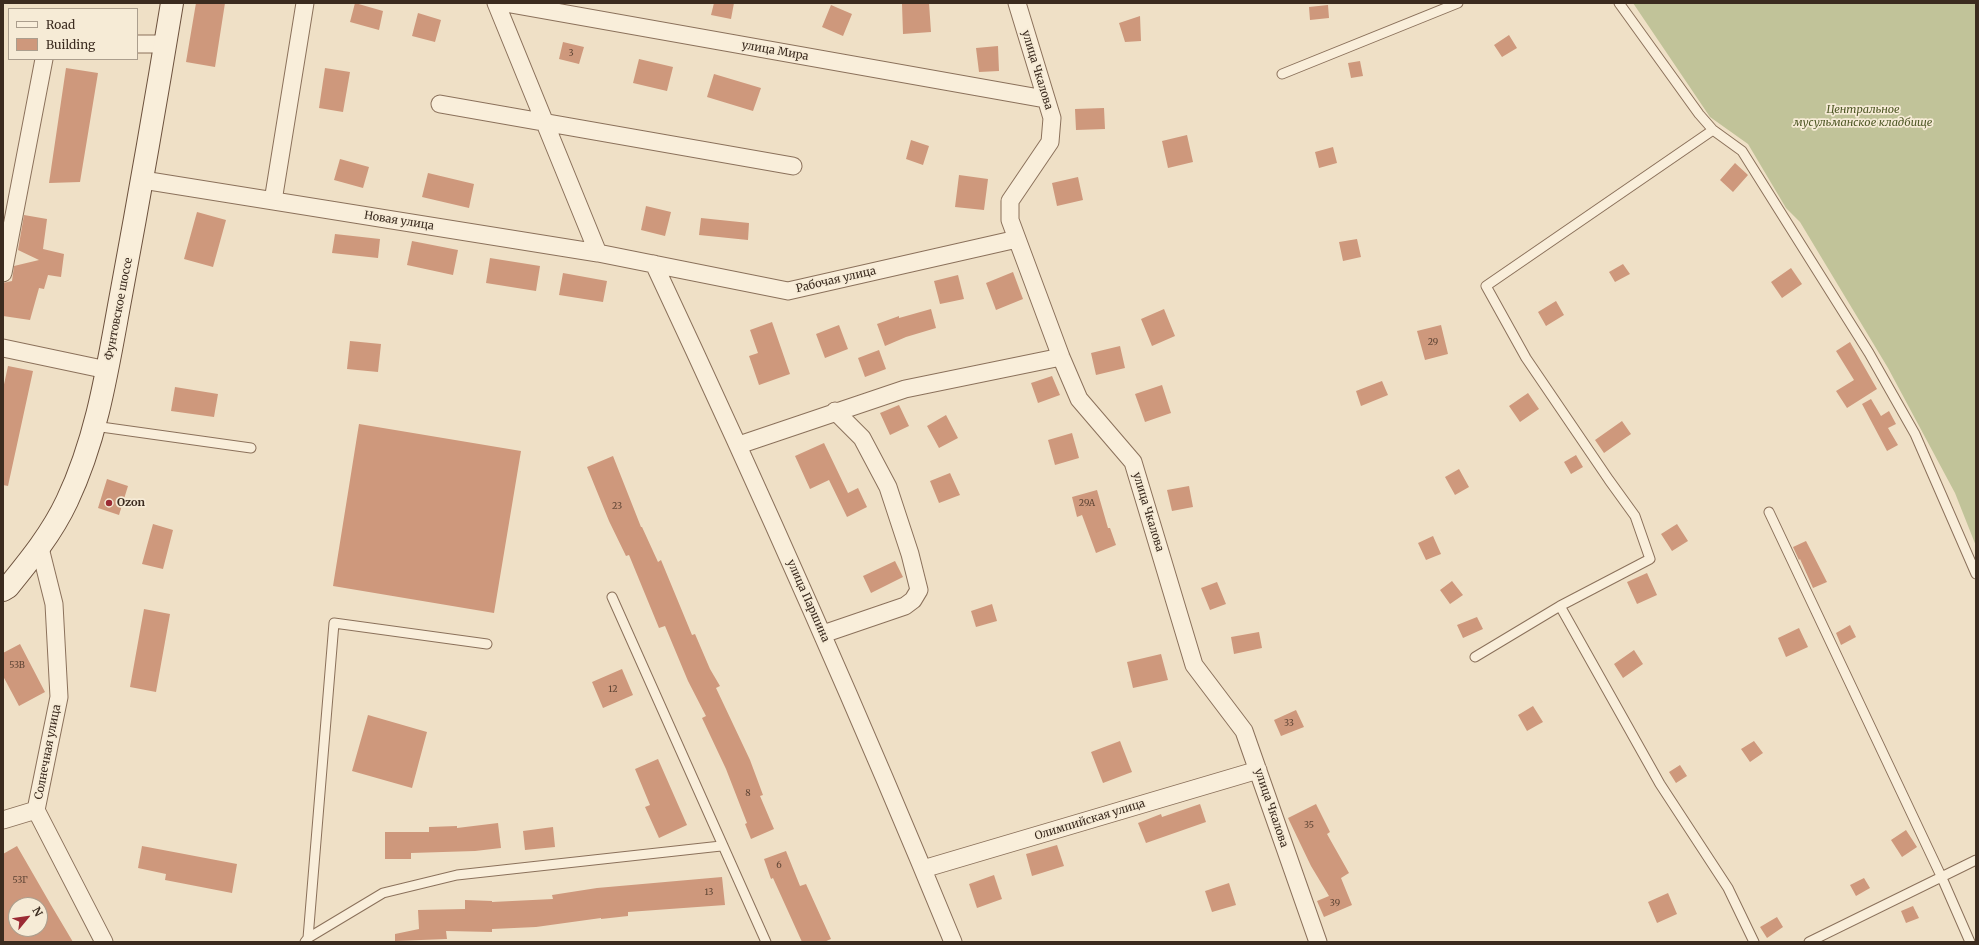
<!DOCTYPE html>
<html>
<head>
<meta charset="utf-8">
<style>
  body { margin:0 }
  #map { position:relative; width:1979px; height:945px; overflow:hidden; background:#efe0c6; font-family:Merriweather,serif }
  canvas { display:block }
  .frame { position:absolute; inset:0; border:4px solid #3b2b1f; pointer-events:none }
  .legend { position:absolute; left:8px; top:8px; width:130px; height:52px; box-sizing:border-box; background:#f6ebd6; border:1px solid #ab9e8d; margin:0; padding:5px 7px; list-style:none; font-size:12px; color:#3b2b1f }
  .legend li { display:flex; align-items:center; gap:8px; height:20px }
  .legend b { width:20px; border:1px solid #ab9e8d }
  .north { position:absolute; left:8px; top:897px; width:40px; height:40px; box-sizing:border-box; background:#f6ebd6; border:1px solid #ab9e8d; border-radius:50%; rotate:61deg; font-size:11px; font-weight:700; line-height:16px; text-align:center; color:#3b2b1f }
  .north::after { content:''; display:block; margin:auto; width:14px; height:18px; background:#9b2a34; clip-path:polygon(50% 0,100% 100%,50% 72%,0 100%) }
</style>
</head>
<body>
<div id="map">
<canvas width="1979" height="945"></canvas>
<div class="frame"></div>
<ul class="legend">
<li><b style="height:5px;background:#f9eeda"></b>Road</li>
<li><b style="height:11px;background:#ce987c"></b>Building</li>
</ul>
<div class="north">N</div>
</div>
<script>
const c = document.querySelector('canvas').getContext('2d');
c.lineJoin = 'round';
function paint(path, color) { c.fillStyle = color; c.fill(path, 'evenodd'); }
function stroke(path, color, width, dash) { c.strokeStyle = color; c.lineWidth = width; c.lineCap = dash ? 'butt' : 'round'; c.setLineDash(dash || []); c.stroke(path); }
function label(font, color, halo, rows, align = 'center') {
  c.font = font + ' Merriweather,serif'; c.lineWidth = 3.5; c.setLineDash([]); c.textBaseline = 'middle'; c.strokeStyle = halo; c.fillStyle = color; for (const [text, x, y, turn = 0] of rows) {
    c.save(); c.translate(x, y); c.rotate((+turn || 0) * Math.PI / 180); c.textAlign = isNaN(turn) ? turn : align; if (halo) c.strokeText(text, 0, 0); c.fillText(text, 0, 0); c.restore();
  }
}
const cemetery = new Path2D(`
  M1633,3h343v543l-21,-53 -67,-125 -88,-146 -14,-14 -38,-64 -38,-27z`);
const building = new Path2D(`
  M196,3h29l-10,64 -29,-5z
  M355,3l28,8 -4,19 -29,-8z
  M714,3h20l-3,16 -20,-4z
  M929,3l2,29 -28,2 -1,-30z
  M831,5l21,9 -9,22 -21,-9z
  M1328,5l1,13 -19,2 -1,-13z
  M418,13l23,7 -6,22 -23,-6z
  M1140,16l1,25 -16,1 -6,-19z
  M1509,35l8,13 -15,9 -8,-12z
  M563,42l21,5 -5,17 -20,-5z
  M998,46l1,25 -20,1 -3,-24z
  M639,59l34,8 -6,24 -34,-8z
  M1360,61l3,15 -12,2 -3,-15z
  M66,68l32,5 -18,109 -31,1z
  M325,68l25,4 -7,40 -24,-4z
  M714,74l47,14 -8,23 -46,-14z
  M1104,108l1,21 -29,1 -1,-21z
  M1187,135l6,27 -25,6 -6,-27z
  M911,140l18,6 -6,19 -17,-6z
  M1333,147l4,16 -18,5 -4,-16z
  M340,159l29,8 -6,21 -29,-8z
  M1735,163l13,12 -15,17 -13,-12z
  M428,173l46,11 -5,24 -47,-11z
  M959,175l29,4 -4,31 -29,-3z
  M1078,177l5,23 -26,6 -5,-23z
  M646,206l25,6 -6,24 -24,-6z
  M197,212l29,8 -13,47 -29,-8z
  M24,215l23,4 -4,30 21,5 -3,23 -13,-2 -4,14 -5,-1 -9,32 -27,-4v-33l9,-2 2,-15 25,-6 -21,-10z
  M701,218l48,5 -1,17 -49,-5z
  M335,234l45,5 -2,19 -46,-5z
  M1357,239l4,18 -18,4 -4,-19z
  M412,241l46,9 -5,25 -46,-10z
  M490,258l50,8 -4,25 -50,-8z
  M1623,264l7,10 -15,8 -6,-10z
  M1791,268l11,16 -20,14 -11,-16z
  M1013,272l10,27 -27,11 -10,-27z
  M563,273l44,8 -4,21 -44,-7z
  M958,275l6,24 -24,5 -6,-23z
  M1556,301l8,14 -18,11 -8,-14z
  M931,309l5,19 -30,9 -21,9 -8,-22 22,-8v2z
  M1164,309l11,27 -23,10 -11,-27z
  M772,322l18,52 -31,11 -10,-29 9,-3 -8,-23z
  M839,325l9,24 -23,9 -9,-24z
  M1441,325l7,29 -23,6 -8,-29z
  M350,341l31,3 -3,28 -31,-3z
  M1850,342l27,47 -30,19 -11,-17 18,-11 -18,-29z
  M1120,346l5,22 -29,7 -5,-22z
  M879,350l7,19 -21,8 -7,-19z
  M8,366l25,5 -25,115 -5,-1v-96z
  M1052,376l8,19 -22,8 -7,-20z
  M1382,381l6,14 -27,11 -5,-15z
  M1162,385l9,28 -26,9 -10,-28z
  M175,387l43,7 -4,23 -43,-6z
  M1528,393l11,16 -19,13 -11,-16z
  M1871,399l10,17 8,-5 7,13 -8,4 10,17 -11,6 -25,-47z
  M899,405l10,21 -19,9 -10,-22z
  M946,415l12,23 -19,10 -12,-22z
  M1622,421l9,13 -27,19 -9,-13z
  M359,424l162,27 -27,162 -161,-27z
  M1072,433l7,25 -24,7 -7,-25z
  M824,443l24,50 10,-5 9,19 -20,10 -18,-37 -19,9 -15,-33z
  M1576,455l7,12 -12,7 -7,-12z
  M613,456l28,71h1l16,35 3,-2 31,75 3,-1 15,35 10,17 -4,2 34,72 13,35 -3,1 14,33 -23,10 -6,-15 2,-1 -21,-54 -24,-51 4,-2 -18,-35 -23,-55 -6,2 -30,-73 -3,1 -17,-35 -22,-54z
  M1459,469l10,18 -14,8 -10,-18z
  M950,473l10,22 -21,8 -9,-22z
  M107,479l21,7 -9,29 -21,-7z
  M1189,486l4,21 -21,4 -5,-21z
  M1097,490l11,38h2l6,17 -20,8 -14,-38 -5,2 -5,-20z
  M153,524l20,6 -10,39 -21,-5z
  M1677,524l11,17 -16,10 -11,-17z
  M1433,536l8,18 -15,6 -8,-17z
  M1806,541l21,41 -14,6 -13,-29 -1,1 -6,-13z
  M895,561l8,16 -32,16 -8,-17z
  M1647,573l10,22 -20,9 -10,-22z
  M1452,581l11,14 -13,9 -10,-14z
  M1217,582l9,22 -16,6 -9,-22z
  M992,604l5,17 -21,6 -5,-16z
  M144,609l26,5 -14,78 -26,-5z
  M1477,617l6,12 -20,9 -6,-13z
  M1850,625l6,12 -15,8 -5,-12z
  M1799,628l9,19 -22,10 -8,-19z
  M1259,632l3,16 -28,6 -3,-17z
  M20,644l25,48 -26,14 -16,-30v-23z
  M1634,650l9,14 -20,14 -9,-14z
  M1161,654l7,26 -35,8 -6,-26z
  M622,669l11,26 -30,13 -11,-26z
  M1533,706l10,16 -16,9 -9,-16z
  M1296,710l8,17 -23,9 -7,-16z
  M368,715l59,17 -15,56 -60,-17z
  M1120,741l12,31 -29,11 -12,-31z
  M1754,741l9,12 -13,9 -9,-13z
  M658,759l29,66 -28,13 -14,-31 5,-2 -15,-36z
  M1680,765l7,11 -11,7 -7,-11z
  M1200,804l6,18 -60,21 -8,-20 23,-9 1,3z
  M1316,804l14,28 -3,2 22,39 -8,5 11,27 -28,12 -7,-16 12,-5 -18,-30 -23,-48z
  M498,823l3,25 -26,3 -64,2v6h-26v-27h44v-5l28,-1v2z
  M553,827l2,20 -30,3 -2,-19z
  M1906,830l11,17 -15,10 -11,-17z
  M1057,845l7,21 -32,10 -6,-22z
  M17,846l34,59 22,37h-70v-88zM16,905h24v24h-24z
  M142,846l95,18 -5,29 -67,-13 1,-6 -28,-6z
  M786,851l14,35 6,-2 25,55 -7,3h-22l-29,-64 -2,1 -7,-20z
  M994,875l8,24 -25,9 -8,-24z
  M722,877l3,28 -97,7v4l-27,3v-1l-65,9 -44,2v3l-46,-1 1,8 -52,2v-7l24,-5 -1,-19 47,-1v-9l27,1v1l61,-3 -1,-4 45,-7z
  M1864,878l6,10 -14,8 -6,-11z
  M1229,883l7,22 -24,7 -7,-21z
  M1668,893l9,21 -20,9 -9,-21z
  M1913,906l6,12 -13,5 -5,-12z
  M1777,917l6,10 -16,11 -7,-11z`);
const lane = new Path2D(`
  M1619,3l80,111 14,16 29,21 127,202 46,81 61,140
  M1282,74l176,-71
  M94,426l157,22
  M1769,512l173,366 28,64
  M612,597l154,345
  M1560,606l100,178 68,104 26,54
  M1475,657l85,-51 90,-47 -15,-43 -26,-36 -83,-122 -40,-72 227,-156
  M308,938l75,-45 74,-18 264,-29
  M305,942l3,-4 26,-315 153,21
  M1809,942l167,-82`);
const street = new Path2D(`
  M496,3l102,250
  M505,3l540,96
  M1017,3l35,115 -2,24 -40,59v19l51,137 18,42 54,63 61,203 50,66 74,211
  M137,44h28
  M440,104l353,62
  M143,180l455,73 190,38 229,-52
  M273,201l32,-198
  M654,264c105,224 205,449 299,678
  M3,273l41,-214
  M3,348l104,22
  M739,445l166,-56 156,-32
  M40,548l14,56 5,93 -23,113 68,132
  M823,634l82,-28 8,-6 6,-10 -9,-36 -22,-67 -26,-49 -27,-27
  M3,820l33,-10
  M923,869l335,-99`);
const secondary = new Path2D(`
  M3,590l5,-3c22,-27 44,-54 59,-86 31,-65 41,-136 54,-206 18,-97 35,-194 51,-292`);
const markers = [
  [109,503,4,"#9b2a34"]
];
const numberNames = [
  ["3",571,53],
  ["29",1433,342],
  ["29А",1087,503],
  ["23",617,506],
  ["53В",17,665],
  ["12",613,689],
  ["33",1289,723],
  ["8",748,793],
  ["35",1309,825],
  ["6",779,865],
  ["53Г",20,880],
  ["13",709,892],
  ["39",1335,903]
];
const streetNames = [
  ["улица Мира",775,51,10],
  ["улица Чкалова",1037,70,73],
  ["Новая улица",399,221,9],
  ["Рабочая улица",836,280,-13],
  ["Фунтовское шоссе",119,309,-79],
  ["улица Чкалова",1148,512,73],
  ["улица Паршина",808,601,66],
  ["Солнечная улица",48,752,-79],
  ["улица Чкалова",1271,808,71],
  ["Олимпийская улица",1090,820,-17]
];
const parkNames = [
  ["Центральное",1863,110],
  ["мусульманское кладбище",1863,123]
];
const poiNames = [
  ["Ozon",117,503]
];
paint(cemetery, '#c1c399');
paint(building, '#ce987c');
stroke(lane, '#8b715b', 11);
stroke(street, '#8b715b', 19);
stroke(secondary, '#6d523e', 24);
stroke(lane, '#f9eeda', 9);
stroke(street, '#f9eeda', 17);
stroke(secondary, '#f9eeda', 22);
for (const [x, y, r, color] of markers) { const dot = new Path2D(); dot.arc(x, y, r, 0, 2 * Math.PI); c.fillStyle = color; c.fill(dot); stroke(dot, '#f6ebd6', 1.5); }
label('9px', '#604636', null, numberNames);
label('11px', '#3b2b1f', '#f6ebd6', streetNames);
label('italic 11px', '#4f5826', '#f6ebd6', parkNames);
label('bold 11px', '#3b2b1f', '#f6ebd6', poiNames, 'left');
</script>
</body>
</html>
